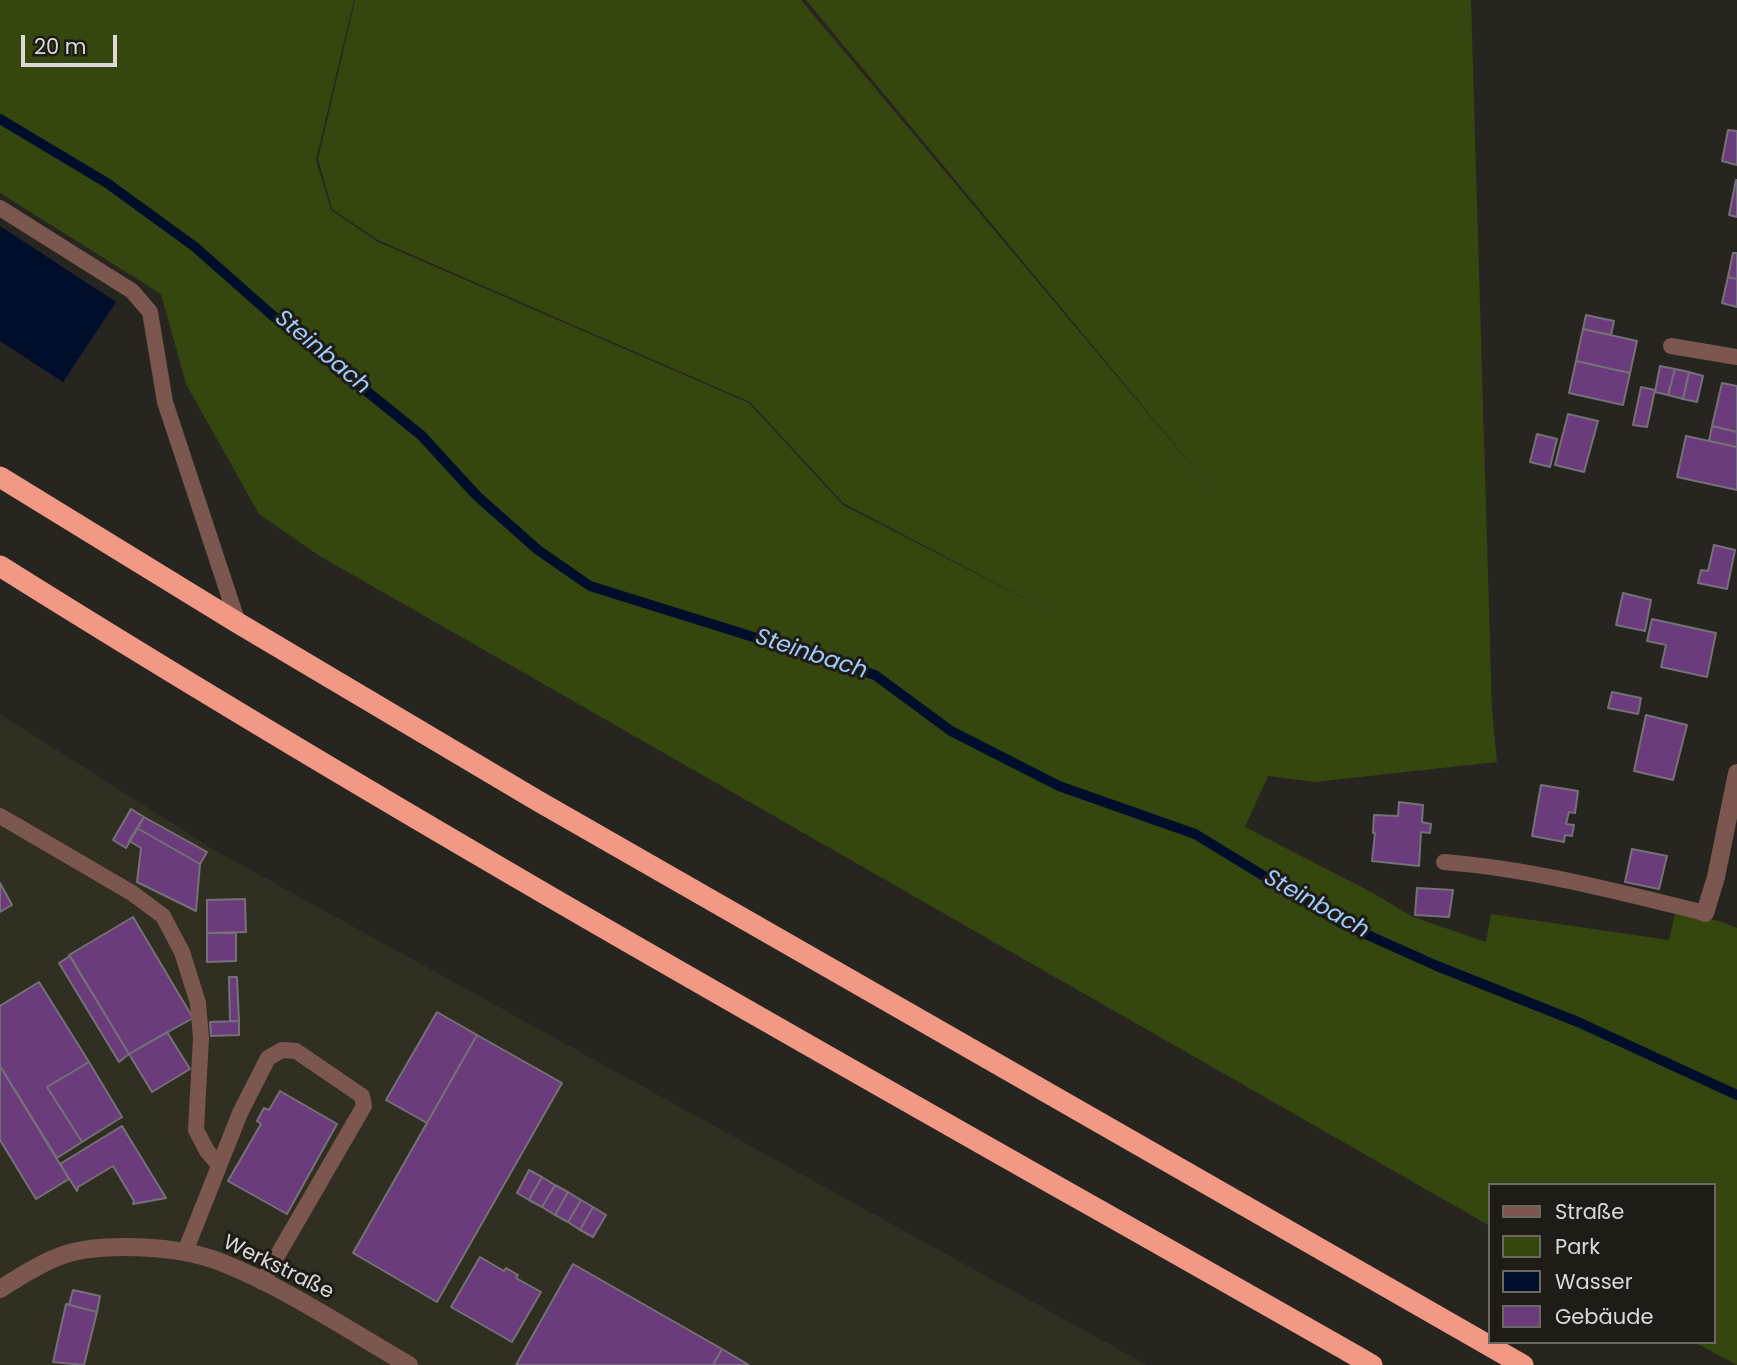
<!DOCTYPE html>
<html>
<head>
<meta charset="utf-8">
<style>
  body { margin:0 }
  #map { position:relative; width:1737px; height:1365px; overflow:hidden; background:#27251f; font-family:Poppins,sans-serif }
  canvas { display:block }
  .legend { position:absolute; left:1488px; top:1183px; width:228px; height:161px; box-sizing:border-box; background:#1e1c16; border:2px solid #6a6863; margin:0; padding:9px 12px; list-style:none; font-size:21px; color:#dcdad6 }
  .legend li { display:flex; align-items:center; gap:14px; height:35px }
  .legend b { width:35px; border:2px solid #6a6863 }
  .scale { position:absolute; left:21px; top:35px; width:96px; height:32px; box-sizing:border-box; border:4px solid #dcdad6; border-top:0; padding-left:9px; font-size:21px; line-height:24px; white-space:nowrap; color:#dcdad6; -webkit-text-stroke:5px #1e1c16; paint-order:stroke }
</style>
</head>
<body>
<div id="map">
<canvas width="1737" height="1365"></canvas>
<ul class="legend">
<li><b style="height:9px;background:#7b574f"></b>Straße</li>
<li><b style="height:19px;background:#35460e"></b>Park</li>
<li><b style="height:19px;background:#000e2c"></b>Wasser</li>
<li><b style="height:19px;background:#6a3c7b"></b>Gebäude</li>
</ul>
<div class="scale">20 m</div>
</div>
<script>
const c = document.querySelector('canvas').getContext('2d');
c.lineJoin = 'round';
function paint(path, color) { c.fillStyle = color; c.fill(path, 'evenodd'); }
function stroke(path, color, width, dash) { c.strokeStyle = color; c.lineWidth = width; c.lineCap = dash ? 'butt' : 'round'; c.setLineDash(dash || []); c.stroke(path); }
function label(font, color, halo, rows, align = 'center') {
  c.font = font + ' Poppins,sans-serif'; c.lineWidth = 6; c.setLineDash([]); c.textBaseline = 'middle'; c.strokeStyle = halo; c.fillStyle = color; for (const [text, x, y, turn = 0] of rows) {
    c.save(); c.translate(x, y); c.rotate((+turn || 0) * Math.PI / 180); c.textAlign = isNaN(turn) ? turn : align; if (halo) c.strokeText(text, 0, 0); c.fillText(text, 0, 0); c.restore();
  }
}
const built = new Path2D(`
  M0,714l211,134 936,517h-1147z`);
const green = new Path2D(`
  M0,0h354l-38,160 15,50 47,32 371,161 94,102 210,108 -210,-110 -93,-101 -372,-162 -46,-31 -14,-50 37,-159h446l418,498 -413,-498h665l21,710 5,52 -182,20 -47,-6 -23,51 128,66 40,24 73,25 5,-28 178,26 6,-26 44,7 18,7v437l-43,-23h20v-157h-224v41l-1172,-671 -59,-41 -73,-130 -25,-90 -161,-101z`);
const water = new Path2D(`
  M0,226l116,76 -53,80 -63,-41z`);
const stream = new Path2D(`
  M0,119l107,64 88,64 77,68 149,120 56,61 61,54 52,36 285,89 76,56 108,55 136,48 146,89 96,43 141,56 159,73`);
const building = new Path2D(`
  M1728,130l9,1v34l-15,-4z
  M1736,180h1v37l-8,-2z
  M1733,253h4v26l-9,-2z
  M1728,277l9,2v28l-15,-4z
  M1586,315l28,6 -3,14 -28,-6z
  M1583,329l54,12 -7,32 -54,-12z
  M1576,361l54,12 -7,32 -54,-12z
  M1660,366l15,3 -7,26 -13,-3z
  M1675,369l14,3 -6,27 -15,-4z
  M1689,372l14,4 -6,26 -14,-3z
  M1722,383l15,3v46l-25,-6z
  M1641,387l14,3 -8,37 -14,-2z
  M1568,414l30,7 -14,51 -29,-7z
  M1712,426l25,6v15l-28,-6z
  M1537,434l20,5 -7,28 -20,-5z
  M1686,436l51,11v43l-60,-13z
  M1714,545l21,5 -8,39 -29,-6 3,-13 7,1z
  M1623,593l28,7 -6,31 -29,-6z
  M1652,619l64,14 -9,44 -46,-10 5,-22 -19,-4z
  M1612,692l29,6 -3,16 -30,-6z
  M1646,715l41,10 -14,55 -39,-9z
  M1541,785l37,6 -3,22 -6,-1 -3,12 8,1 -2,11 -7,-1 -1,7 -32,-6z
  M1399,802l24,3 -1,17 9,2 -1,9 -9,-1 -2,34 -47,-5 3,-28h-2l1,-18 24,1z
  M131,809l13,8 -18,31 -13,-8z
  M144,817l63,35 -7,12 -63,-36z
  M137,828l63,36 -4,47 -59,-29 4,-34 -12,-7z
  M1632,849l35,7 -8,33 -34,-7z
  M0,883l12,22 -12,7z
  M1417,888l36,2 -4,27 -34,-2z
  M245,899l1,33 -39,1v-33z
  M133,917l60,101 -64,36 -60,-99z
  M207,933h29v28l-29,1z
  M70,956l59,98 -10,8 -60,-99z
  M229,977h8l2,44h-9z
  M39,982l50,80 -42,25 35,55 -25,16 -57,-92v-60z
  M437,1012l40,23 -50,88 -41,-23z
  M239,1021v14l-28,1 -1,-14z
  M167,1032l23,37 -38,23 -23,-38z
  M477,1035l85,48 -125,219 -84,-49z
  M89,1062l33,55 -40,25 -35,-55z
  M0,1066l69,113 -33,20 -36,-59z
  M280,1091l57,33 -50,90 -59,-33 33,-57 -4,-3 7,-13 5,2z
  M122,1126l44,72 -33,6 1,-3 -21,-35 -35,21 -1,4 -17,-27z
  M529,1170l13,7 -13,23 -12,-7z
  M542,1177l13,8 -13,22 -13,-7z
  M555,1185l13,7 -13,23 -13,-8z
  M568,1192l13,8 -13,22 -13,-7z
  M581,1200l12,7 -13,23 -12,-8z
  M593,1207l13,8 -13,22 -13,-7z
  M480,1257l24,14 2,-3 12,7 -2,3 25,14 -29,50 -61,-35z
  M573,1264l149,85 -9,16h-197z
  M73,1290l27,6 -3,16 -28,-7z
  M66,1304l31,8 -13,53 -31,-3z
  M722,1349l27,16h-36z`);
const service = new Path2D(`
  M0,208l132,83 18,21 15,90 73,221
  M1671,346l66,11
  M0,816l132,77 31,23 19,36 16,51 3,35 -5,92 11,21 12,14
  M1444,862c89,7 175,30 261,51
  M185,1252l55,-139 28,-55 14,-8 14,1 66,45 2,10 -102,176`);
const minor = new Path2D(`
  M1705,913l11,-36 21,-104
  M0,1289c21,-13 42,-27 66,-35 19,-6 38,-7 58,-7 33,0 67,3 99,16 65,26 125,67 186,102`);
const motorway = new Path2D(`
  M0,477l238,146 300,178 985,564
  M0,566c448,281 912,537 1372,799`);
const streetNames = [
  ["Werkstraße",278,1268,26]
];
const waterNames = [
  ["Steinbach",322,353,40],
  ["Steinbach",811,655,18],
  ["Steinbach",1316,905,29]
];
paint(built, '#312e22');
paint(green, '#35460e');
paint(water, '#000e2c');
stroke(stream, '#000e2c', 10);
paint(building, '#6a3c7b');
stroke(building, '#767178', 2);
stroke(service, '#7b574f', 16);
stroke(minor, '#7b574f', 18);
stroke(motorway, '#f29985', 21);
label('21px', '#dcdad6', '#1e1c16', streetNames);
label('italic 23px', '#a1c9fd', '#1e1c16', waterNames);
</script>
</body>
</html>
